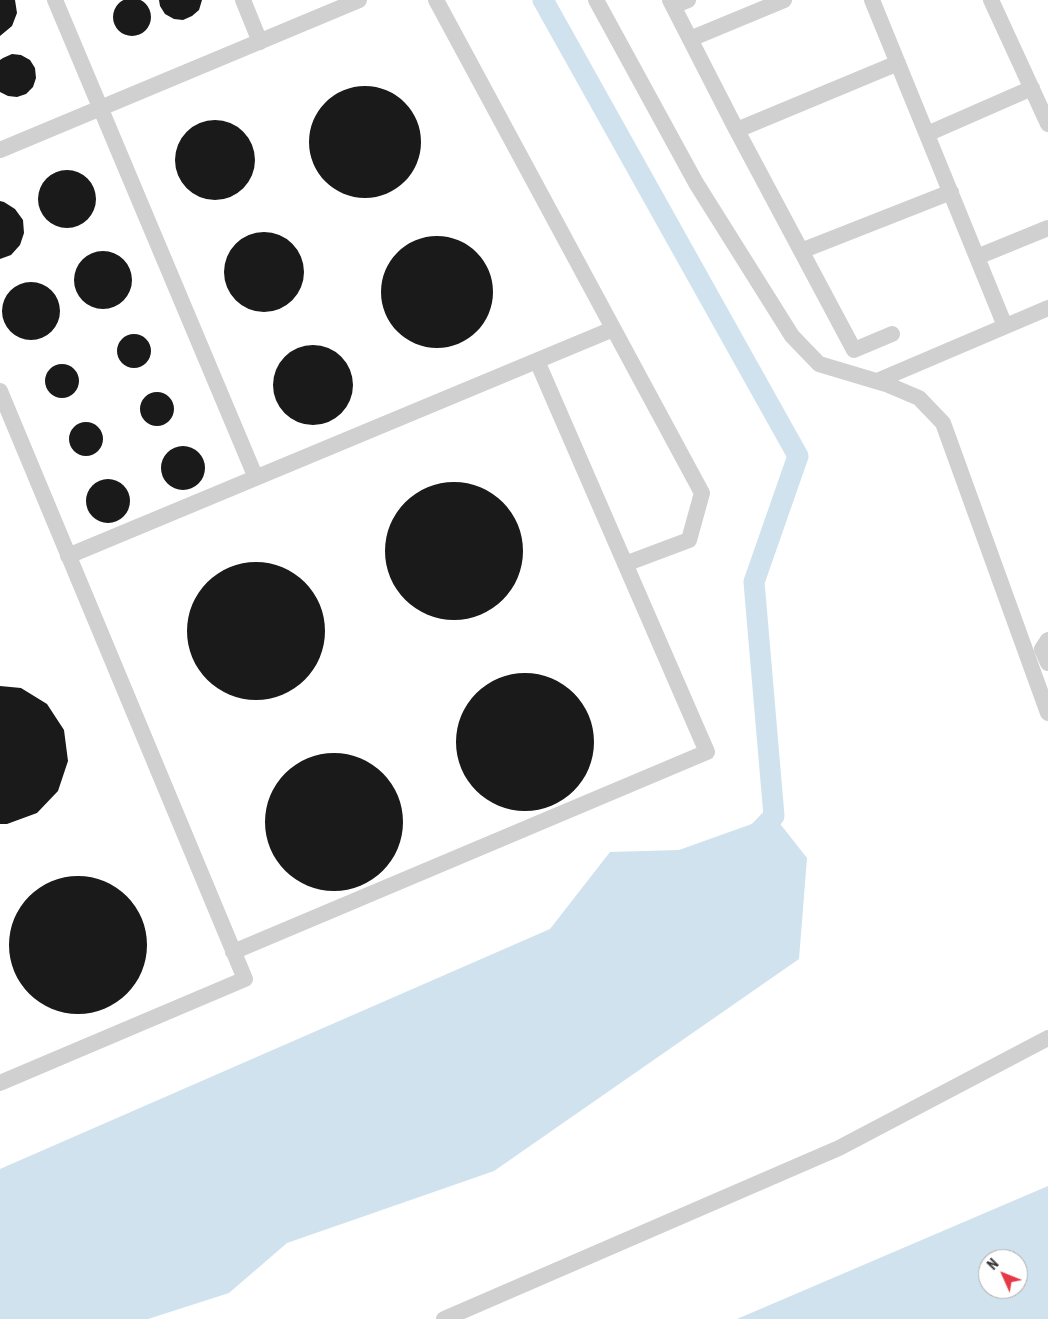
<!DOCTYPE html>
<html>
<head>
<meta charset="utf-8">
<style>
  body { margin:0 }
  #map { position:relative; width:1048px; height:1319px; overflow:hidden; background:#fff; font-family:"Roboto Condensed",sans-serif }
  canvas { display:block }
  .north { position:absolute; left:978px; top:1249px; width:50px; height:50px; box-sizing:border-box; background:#fff; border:1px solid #adadad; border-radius:50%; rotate:314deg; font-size:14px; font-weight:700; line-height:20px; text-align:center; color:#333 }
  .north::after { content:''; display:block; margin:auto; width:18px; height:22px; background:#e63946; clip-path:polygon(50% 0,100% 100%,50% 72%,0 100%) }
</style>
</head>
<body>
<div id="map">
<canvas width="1048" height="1319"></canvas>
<div class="north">N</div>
</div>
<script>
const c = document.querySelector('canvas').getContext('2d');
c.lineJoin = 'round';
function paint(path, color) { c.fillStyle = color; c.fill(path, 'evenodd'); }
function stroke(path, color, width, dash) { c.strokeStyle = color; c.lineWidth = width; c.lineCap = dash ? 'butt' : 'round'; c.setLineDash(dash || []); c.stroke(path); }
const water = new Path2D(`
  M774,816l33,42 -8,101 -305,212 -207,72 -58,50 -81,26h-148v-150l550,-240 60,-77 69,-2z
  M1048,1186v133h-311zM988,1259h30v30h-30z`);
const river = new Path2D(`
  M543,0l255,456 -44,126 20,234 -20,21`);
const building = new Path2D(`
  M113 17a19 19 0 1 1 38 0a19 19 0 1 1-38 0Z
  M0,0h15l2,13 -5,13 -12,10z
  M159,0h43l-3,10 -7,6 -9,4 -9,-1 -9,-5 -5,-8z
  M12,54l9,1 9,5 5,8 1,10 -3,9 -7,7 -9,3 -9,-1 -8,-4v-32l3,-2z
  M309 142a56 56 0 1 1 112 0a56 56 0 1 1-112 0Z
  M175 160a40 40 0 1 1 80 0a40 40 0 1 1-80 0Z
  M38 199a29 29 0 1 1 58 0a29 29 0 1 1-58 0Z
  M0,201l4,1 11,7 8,11 1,13 -4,12 -9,10 -11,4z
  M224 272a40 40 0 1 1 80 0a40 40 0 1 1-80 0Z
  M381 292a56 56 0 1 1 112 0a56 56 0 1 1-112 0Z
  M74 280a29 29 0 1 1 58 0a29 29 0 1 1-58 0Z
  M2 311a29 29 0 1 1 58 0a29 29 0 1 1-58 0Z
  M117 351a17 17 0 1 1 34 0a17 17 0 1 1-34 0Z
  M273 385a40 40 0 1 1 80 0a40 40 0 1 1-80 0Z
  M45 381a17 17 0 1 1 34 0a17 17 0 1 1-34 0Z
  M140 409a17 17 0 1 1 34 0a17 17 0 1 1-34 0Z
  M69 439a17 17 0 1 1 34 0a17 17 0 1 1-34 0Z
  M161 468a22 22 0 1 1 44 0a22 22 0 1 1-44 0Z
  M86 501a22 22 0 1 1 44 0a22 22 0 1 1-44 0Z
  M385 551a69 69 0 1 1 138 0a69 69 0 1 1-138 0Z
  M187 631a69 69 0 1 1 138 0a69 69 0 1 1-138 0Z
  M456 742a69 69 0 1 1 138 0a69 69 0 1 1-138 0Z
  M0,686l21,2 26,16 17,26 4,31 -10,30 -21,22 -30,11h-7z
  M265 822a69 69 0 1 1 138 0a69 69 0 1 1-138 0Z
  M9 945a69 69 0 1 1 138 0a69 69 0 1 1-138 0Z`);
const minor = new Path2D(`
  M55,0l201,478
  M243,0l17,42
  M436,0l266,493 -13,47 -64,24
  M596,0l100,183 96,153 27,28 67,20 33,14 24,25 105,290
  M670,0l64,125 120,225 38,-16
  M872,0l133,326
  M991,0l57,124
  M673,6l15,-6
  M690,39l94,-39
  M737,130l161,-67
  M927,134l105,-46
  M0,150l359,-150
  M801,251l150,-59
  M977,257l71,-29
  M877,381l171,-73
  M0,391l245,588 -245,104
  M68,556l545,-227
  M1048,640l-6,9 6,14
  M233,952l474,-200 -170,-391
  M444,1319l395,-171 209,-110`);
paint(water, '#cfe2ee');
stroke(river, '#cfe2ee', 21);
paint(building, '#1a1a1a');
stroke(minor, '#d0d0d0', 16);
</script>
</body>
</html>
